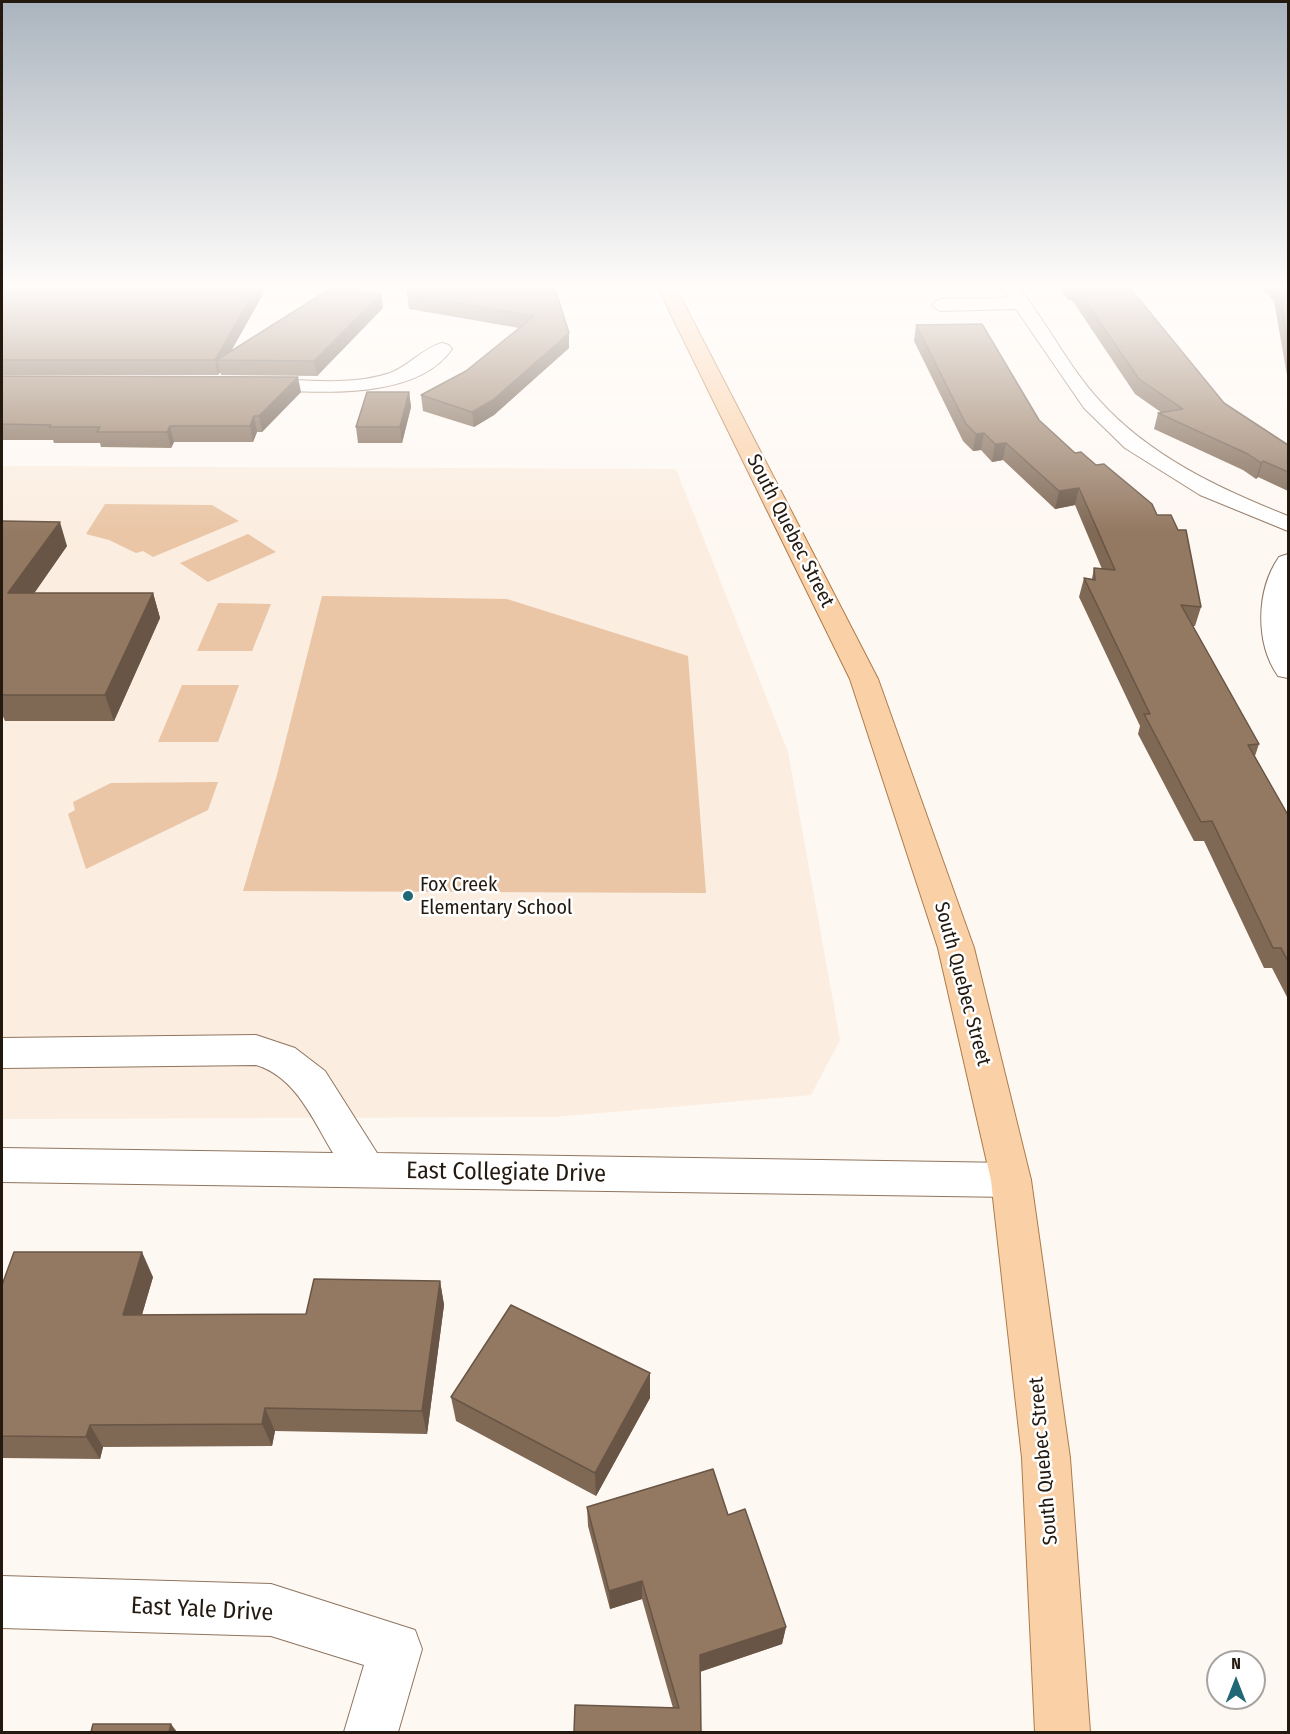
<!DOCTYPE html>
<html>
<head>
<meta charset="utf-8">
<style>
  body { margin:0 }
  #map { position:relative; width:1290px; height:1734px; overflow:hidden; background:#fef8f3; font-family:"Fira Sans Condensed",sans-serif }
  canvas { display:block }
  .frame { position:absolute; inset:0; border:3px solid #23190f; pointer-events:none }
  .north { position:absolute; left:1206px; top:1650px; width:60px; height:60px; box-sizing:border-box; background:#fff; border:2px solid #a7a39f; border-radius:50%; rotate:0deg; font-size:16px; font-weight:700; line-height:24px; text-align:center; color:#23190f }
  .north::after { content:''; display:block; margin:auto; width:21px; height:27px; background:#216877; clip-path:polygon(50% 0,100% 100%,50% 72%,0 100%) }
</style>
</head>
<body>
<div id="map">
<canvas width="1290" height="1734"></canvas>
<div class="frame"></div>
<div class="north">N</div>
</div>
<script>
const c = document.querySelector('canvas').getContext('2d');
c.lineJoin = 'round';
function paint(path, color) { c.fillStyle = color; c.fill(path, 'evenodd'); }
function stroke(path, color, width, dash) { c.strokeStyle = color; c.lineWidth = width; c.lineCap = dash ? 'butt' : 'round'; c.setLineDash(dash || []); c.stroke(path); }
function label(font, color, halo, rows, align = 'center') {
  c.font = font + ' "Fira Sans Condensed",sans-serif'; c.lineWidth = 5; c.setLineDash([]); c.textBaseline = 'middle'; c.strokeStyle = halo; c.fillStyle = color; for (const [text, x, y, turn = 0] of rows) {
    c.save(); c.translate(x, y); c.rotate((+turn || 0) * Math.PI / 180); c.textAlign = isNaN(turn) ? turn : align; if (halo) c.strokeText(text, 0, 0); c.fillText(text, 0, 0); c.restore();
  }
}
const built = new Path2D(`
  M2,466l674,3 112,283 52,288 -29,55 -257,22 -552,2z`);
const green = new Path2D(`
  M105,504l107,1 27,16 -86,36 -10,-6 -7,2 -27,-13 -23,-6z
  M248,534l28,18 -68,30 -28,-19z
  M322,596l185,3 181,57 18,237 -463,-2 34,-116z
  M218,603l53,1 -19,47h-55z
  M182,685h57l-21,57h-60z
  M218,782l-10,28 -122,59 -18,-55 7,-4 -2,-8 38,-19z`);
const minor = new Path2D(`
  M1001,288h18c29,36 49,78 80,112 50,56 121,89 189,116v15l-88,-36 -75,-47 -41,-40 -68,-99 -76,2 -9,-6 9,-6 68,-1z
  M442,343l7,2 3,4c-37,54 -140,42 -197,41l-7,-2 -3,-4 3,-4 7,-2c43,1 93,9 135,-5 19,-7 33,-25 52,-30z
  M1288,554v124l-10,-2c-23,-33 -22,-86 1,-119z
  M256,1035l39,13 30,23 52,82 634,10 14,5 6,12 -6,12 -14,5 -1009,-15v-34l331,5c-20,-33 -37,-76 -77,-88l-254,3v-30z
  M2,1576l269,8 144,46 7,19 -24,83h-54l20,-67 -93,-29 -269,-8z`);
const major = new Path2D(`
  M658,288h18l202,391 96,269 57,232 39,278 20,274h-55l-13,-274 -31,-278 -53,-232 -88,-269z`);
const wall = new Path2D(`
  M2,288l264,1 -35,62 150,-57 2,14 -66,68 -96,-1 -1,-3 -2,3h-216z
  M555,288l14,60 -75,67 -20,12 -51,-16 -2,-16 45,-24 53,-43 -110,-19 -2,-15z
  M1060,288h70l94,115 64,42v46l-30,-14 -2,2 -13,-9 -89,-41 4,-16h4l-27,-19 -63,-94h-4z
  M1262,288h26v89l-1,-2 -13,-74z
  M916,325l123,95 162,187 -6,19h-3l67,118 -4,12 33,59v184l-16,-31h-8l-60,-127h-10l-56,-107 2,-8 -61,-129 5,-19 8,1 2,-11 8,1 -27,-64 -20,4 -52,-49 -11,2 -11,-12 -8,1 -10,-10 -49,-100z
  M2,376l299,16 -39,40h-5l-4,10h-79l-3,6 -70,-1 -1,-4h-46l-1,-3h-51z
  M409,392l2,15 -9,36h-44l-2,-16z
  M2,521l65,25 -33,47h119l7,25 -46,103h-109l-3,-7z
  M153,1277l-11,38 164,-1 134,-33 4,24 -17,129 -152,-3 -3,15 -169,1 -3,12 -98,-1v-173z
  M650,1373v25l-54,98 -140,-75 -5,-24z
  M587,1507l141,8 58,112 -4,17 -82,28 1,60 -28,-24 -31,-109 -32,10 -22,-83z`);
const shadedWall = new Path2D(`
  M256,288h10v1l-40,71h-9l3,12 -2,3 -3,-15z
  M381,294l2,14 -66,68 -3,-15z
  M569,333v15l-75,67 -20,12 -2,-15z
  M298,377l3,15 -39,40 -3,-16z
  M409,392l2,15 -9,36 -2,-16z
  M254,416l3,16 -4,10 -3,-16z
  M170,426l4,16 -3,6 -4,-16z
  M984,433l-3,17 -8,1 3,-17z
  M1006,443l-3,17 -11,2 3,-18z
  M1263,461l-5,16 -2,2 5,-16z
  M1079,488l-4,17 -20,4 4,-18z
  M60,522l7,24 -50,72 -9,-25z
  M153,593l7,25 -46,103 -9,-26z
  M142,1252l11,25 -18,61 -12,-23z
  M440,1281l4,24 -17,129 -5,-23z
  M650,1373v25l-54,98 -1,-23z
  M265,1408l10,23 -3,15 -10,-22z
  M90,1425l13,22 -3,12 -14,-22z
  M642,1581v18l-32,10 -1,-18z
  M786,1627l-4,17 -83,28 1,-17z
  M171,1724l6,8h-8z`);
const building = new Path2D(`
  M2,288h254l-41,72h-213z
  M331,288h16l34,6 -67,67 -97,-1z
  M408,288h147l14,45 -76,67 -21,12 -51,-17 45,-24 68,-55 -127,-22z
  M1076,288h54l94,115 64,42v27l-25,-11 -2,2 -13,-9 -90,-41 25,-4 -44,-30z
  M1279,288h9v56z
  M982,324l57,96 36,33 6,-1 15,13 8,-1 48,40 5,11h14l7,15h8l15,77 -20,-2 78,139 -11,1 40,70v146l-7,-13h-8l-61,-127 -11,1 -57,-108h6l-66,-136 11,2 -1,-12 21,2 -36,-82 -20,3 -53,-48 -11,1 -11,-11 -8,1 -10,-10 -50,-99z
  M2,376l296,1 -39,39h-5l-4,10h-80l-3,6h-70l3,-5h-51l2,-2 -49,-1z
  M367,392h42l-9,35h-44z
  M2,521l58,1 -52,71h145l-48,102h-103z
  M14,1252h128l-19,63 183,-1 8,-35 126,2 -18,130 -157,-3 -3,16 -172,1 -4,12 -84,-1v-151z
  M511,1305l139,68 -55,100 -144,-76z
  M713,1469l15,46 17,-6 41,118 -86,28 1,77h-127l1,-27 104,3 -37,-127 -33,10 -22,-84z
  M93,1724h78l-2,8h-78z`);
const markers = [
  [408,896,6,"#216877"]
];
const streetNames = [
  ["South Quebec Street",790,531,63],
  ["South Quebec Street",962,984,75],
  ["South Quebec Street",1044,1461,-95]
];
const poiNames = [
  ["Fox Creek",420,885],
  ["Elementary School",420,908]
];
const nearStreetnames = [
  ["East Collegiate Drive",506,1173,1],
  ["East Yale Drive",202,1610,3]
];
paint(built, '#fbede0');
paint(green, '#eac6a6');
stroke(minor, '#8f755e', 2);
stroke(major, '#ad7b4a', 2);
paint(minor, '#fff');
paint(major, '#fad0a6');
paint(wall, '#7f6854');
paint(shadedWall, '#685545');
paint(building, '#947962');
stroke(building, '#685545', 1.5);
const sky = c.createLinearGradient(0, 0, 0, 531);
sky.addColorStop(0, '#aab4be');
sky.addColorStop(0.54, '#fffcfa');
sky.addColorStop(1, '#fffcfa00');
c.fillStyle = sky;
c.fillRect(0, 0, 1290, 531);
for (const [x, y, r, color] of markers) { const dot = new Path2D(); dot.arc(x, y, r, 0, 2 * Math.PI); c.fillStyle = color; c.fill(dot); stroke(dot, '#fff', 2); }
label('20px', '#23190f', '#fff', streetNames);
label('20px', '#23190f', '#fff', poiNames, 'left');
label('24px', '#23190f', '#fff', nearStreetnames);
</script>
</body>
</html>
